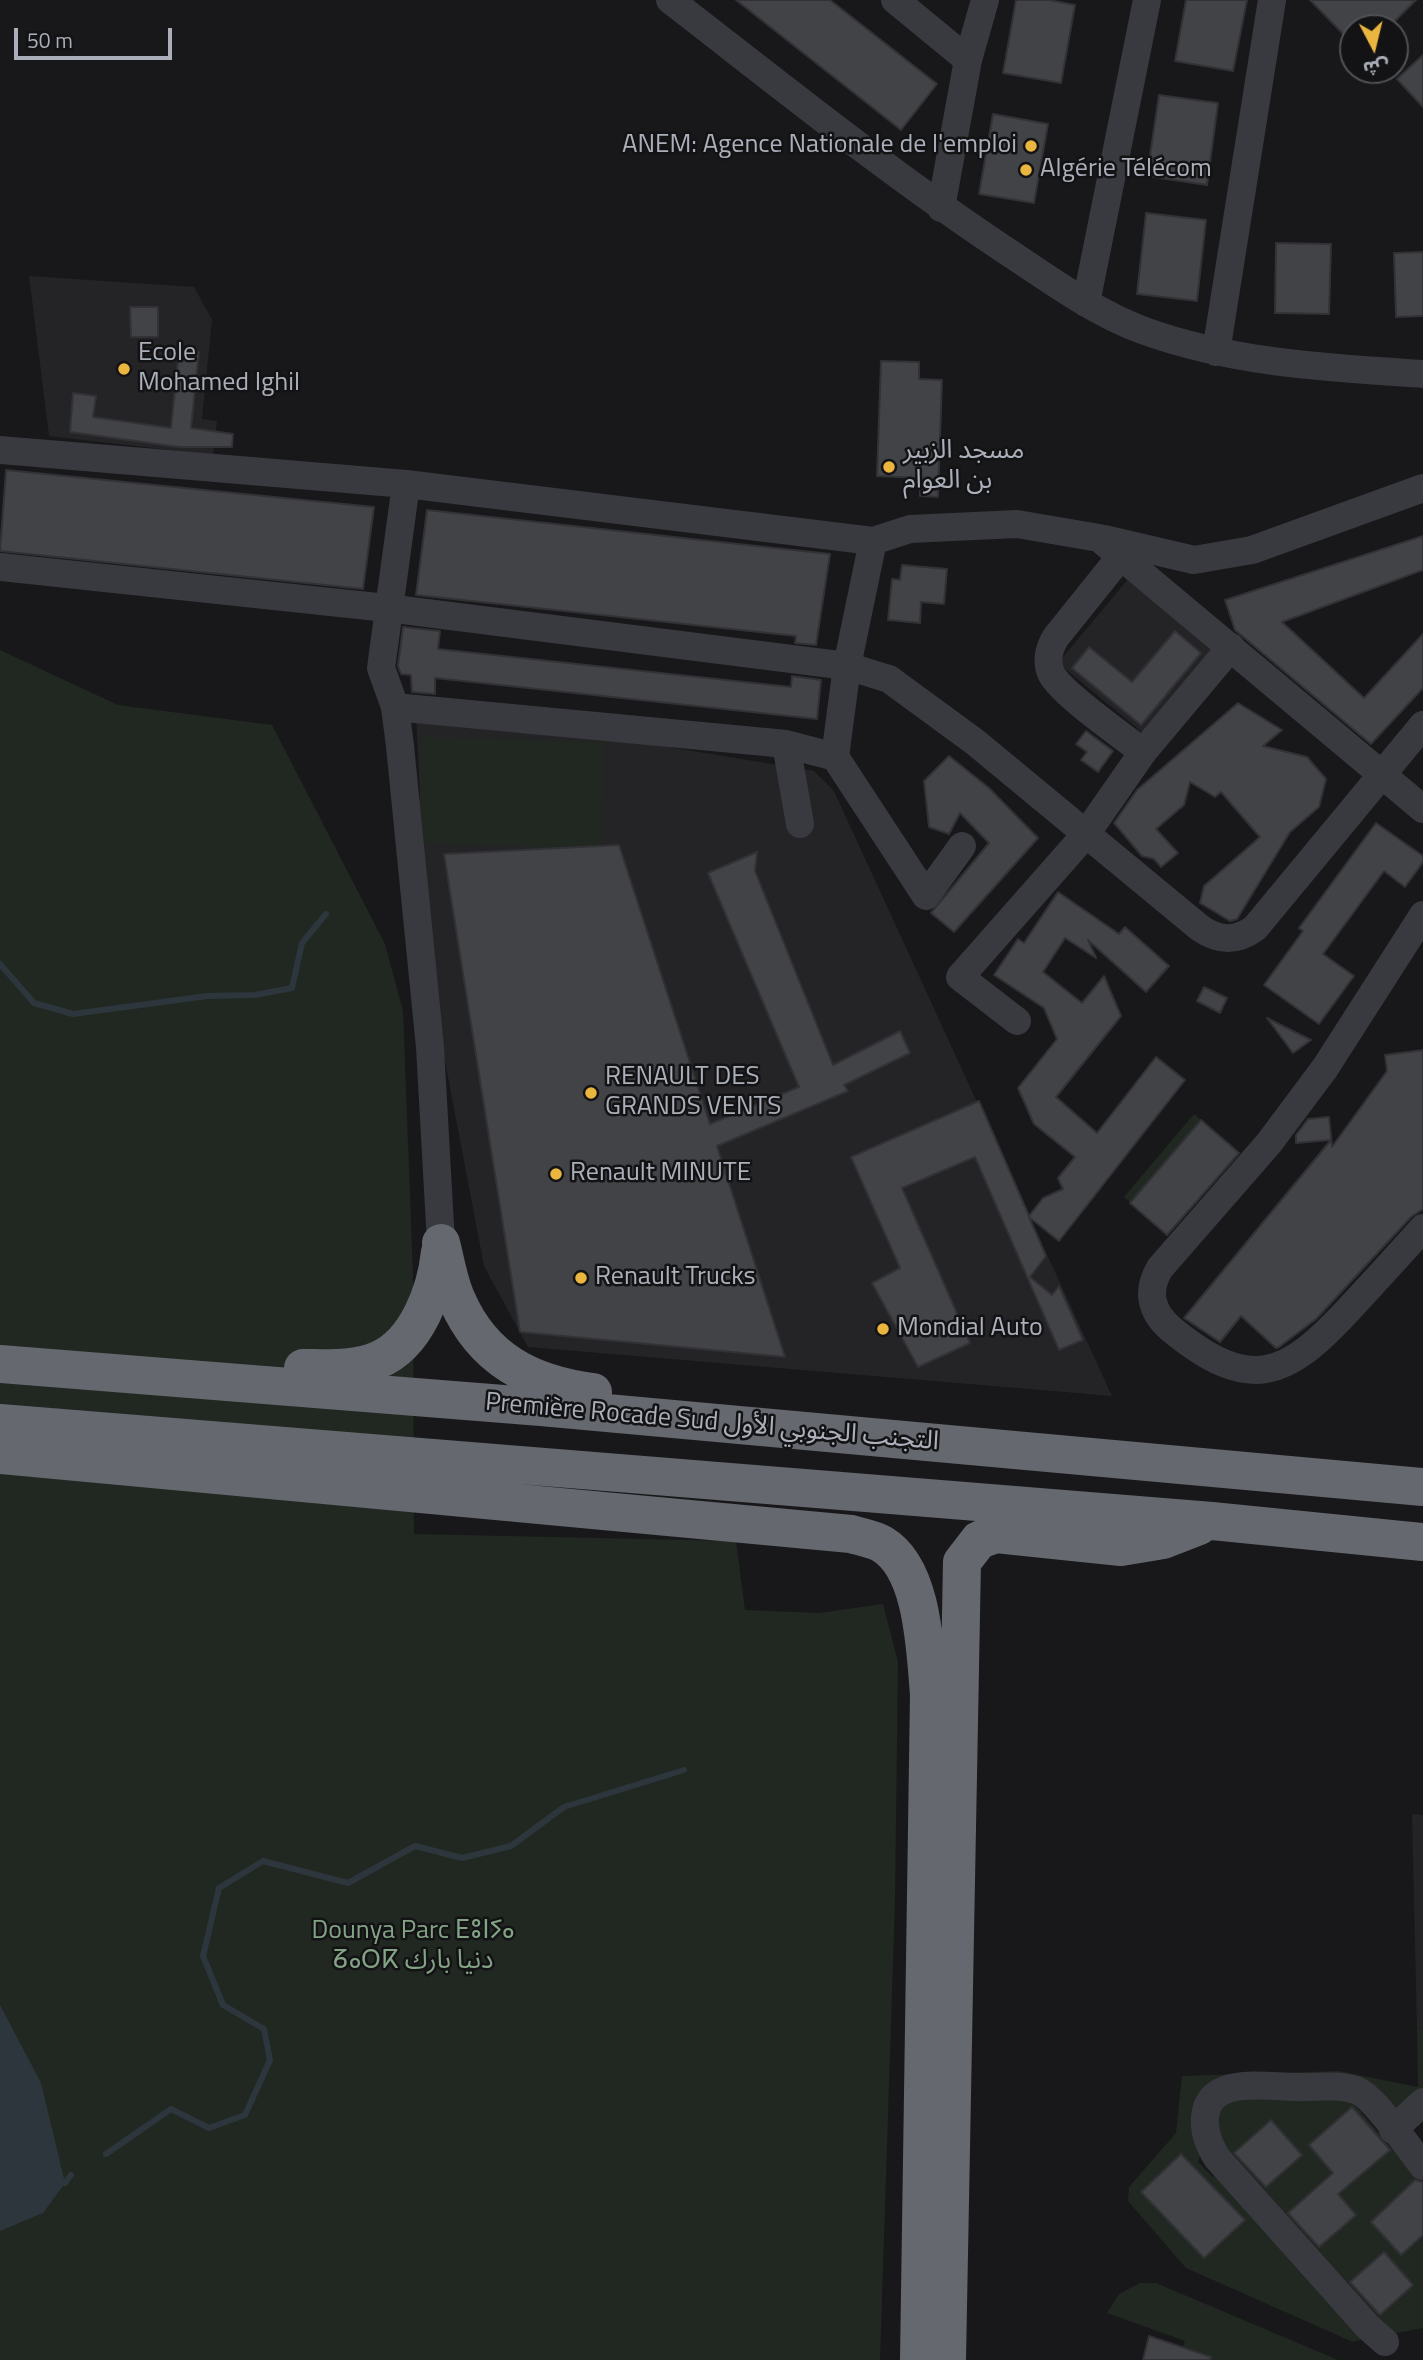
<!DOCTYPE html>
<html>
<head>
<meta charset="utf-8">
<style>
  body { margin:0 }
  #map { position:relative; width:1423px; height:2360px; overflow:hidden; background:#18181a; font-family:"Titillium Web","Noto Sans Arabic",sans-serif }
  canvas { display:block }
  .north { position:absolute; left:1339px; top:14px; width:70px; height:70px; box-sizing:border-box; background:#131315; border:2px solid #505157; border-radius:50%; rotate:173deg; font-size:19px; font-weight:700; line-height:28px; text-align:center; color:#abafb9 }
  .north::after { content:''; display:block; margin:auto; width:24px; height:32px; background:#ebb63f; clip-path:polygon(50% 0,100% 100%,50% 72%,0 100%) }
  .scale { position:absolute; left:14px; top:28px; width:158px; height:32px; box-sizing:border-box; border:4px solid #abafb9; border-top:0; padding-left:9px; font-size:21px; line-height:24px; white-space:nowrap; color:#abafb9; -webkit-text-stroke:5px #131315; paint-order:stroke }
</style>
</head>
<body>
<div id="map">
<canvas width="1423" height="2360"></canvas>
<div class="north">ش</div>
<div class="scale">50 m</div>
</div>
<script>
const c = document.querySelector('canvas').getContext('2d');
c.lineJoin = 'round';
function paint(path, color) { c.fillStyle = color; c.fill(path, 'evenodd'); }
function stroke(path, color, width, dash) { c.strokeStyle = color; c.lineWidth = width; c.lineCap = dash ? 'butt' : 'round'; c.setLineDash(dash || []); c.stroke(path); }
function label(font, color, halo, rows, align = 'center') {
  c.font = font + ' "Titillium Web","Noto Sans Arabic","Noto Sans Tifinagh",sans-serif'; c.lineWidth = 5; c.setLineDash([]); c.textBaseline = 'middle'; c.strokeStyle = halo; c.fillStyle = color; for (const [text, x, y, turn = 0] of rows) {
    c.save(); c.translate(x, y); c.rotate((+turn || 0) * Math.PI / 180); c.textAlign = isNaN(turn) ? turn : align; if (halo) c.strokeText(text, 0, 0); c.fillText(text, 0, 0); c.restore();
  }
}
const built = new Path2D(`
  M29,276l165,11 18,33 -10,99 15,2 -4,34 -164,-19z
  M1129,578l90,78 -71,81 -90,-74z
  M416,716l198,22 200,33 20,20 278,605 -584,-49 -44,-81 -55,-289z
  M1412,1814l11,1v214l-6,-1z`);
const green = new Path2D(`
  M0,650l118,55 154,20 113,219 18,67 10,263 1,260 322,7 9,69 74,3 64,-9 15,58 -3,238 -15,460h-880z
  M422,737l183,5 -4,107 -183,-6z
  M1194,1114l42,35 -69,83 -43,-35z
  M1417,2028l6,1v59l-27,24 -14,-13 -157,-19 -27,82 15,15 5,-4 148,165 -13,4 -167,-74 -58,-67 1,-14 47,-54 6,-57 157,-5 79,16z
  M1235,2097l115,2 73,86v143l-37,7 -161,-182 -10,-31 9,-19z
  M1140,2283h16l182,77h-161l8,-19 -78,-28 12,-19z`);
const water = new Path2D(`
  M0,2005l41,78 24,100 -22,30 -43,18z`);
const stream = new Path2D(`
  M0,964l34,39 39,11 134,-18 48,-1 37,-7 10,-45 24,-29
  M106,2154l65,-45 38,19 36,-13 25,-55 -6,-31 -41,-24 -20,-49 16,-68 44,-27 85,22 67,-37 47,12 49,-12 53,-39 120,-37
  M65,2183l6,-8`);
const building = new Path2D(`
  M736,0h94l107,84 -36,46z
  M1016,0h33l26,5 -14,78 -58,-10z
  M1186,0h61l-14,71 -58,-10z
  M1310,0h106l-28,28h-35v16z
  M1423,55v52l-26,-28z
  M1159,95l59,8 -11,82 -60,-9z
  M993,114l55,10 -14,79 -55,-9z
  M1146,213l60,7 -9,81 -60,-7z
  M1276,243l55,1 -2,70 -54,-1z
  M1423,252v64l-27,1 -2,-64z
  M130,307h28v30h-27z
  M179,350l20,2 -8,76 42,6 -1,13h-53l-109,-15 3,-39 23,3 -3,21 78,11z
  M881,361l38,1v17l23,1 -4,117 -18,-1v-18l-43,-2z
  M6,470l368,37 -11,82 -363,-38z
  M427,510l403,44 -14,91 -21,-2 1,-7 -380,-41z
  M1423,536v34l-141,52 82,76 59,-64v54l-52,56 -136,-114 -10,-30z
  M902,565l45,4 -3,35 -23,-2 -1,21 -32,-3 4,-41 8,1z
  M403,627l37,4 -2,18 353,38 1,-11 29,4 -4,39 -382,-41v16l-23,-2 -1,-17 -10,-1 -3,-8z
  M1175,631l26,22 -60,72 -69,-57 17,-21 43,35z
  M1238,703l44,27 -19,16 44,11 19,22 -7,28 -29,25 -53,87 -7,2 -30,-18 4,-17 56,-49 -39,-45 -6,5 -25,-15 -6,23 -28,24 22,24 -17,14 -7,-8 -12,-3 -28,-33 23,-33z
  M1086,731l27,20 -15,21 -17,-12 6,-8 -11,-8z
  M949,756l40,32 49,50 -84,94 -23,-19 58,-70 -29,-30 -11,21 -20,-7 -5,-46z
  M1376,823l47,33v6l-18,25 -21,-16 -61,83 31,22 -35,48 -55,-39 39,-54 -4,-3z
  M619,845l91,279 89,-37 -91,-214 49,-21 -2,19 78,194 67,-34 10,22 -66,32 4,6 -131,55 68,211 -265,-25 -76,-478z
  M1058,892l61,42 6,-7 44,39 -23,26 -58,-52 8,18 -31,-20 -22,34 39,31 22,-27 17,40 -65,81 41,36 59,-76 29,23 -126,161 -30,-24 17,39 -16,21 22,18 7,-9 24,54 -24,10 -84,-193 -73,31 68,155 -52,24 -46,-84 28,-15 -49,-111 128,-56 50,115 14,-18 20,-9 -5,-11 17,-21 -41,-33 -16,-36 39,-49 -13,-31 -50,-33 24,-36 6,4z
  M1204,987l23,11 -7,15 -23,-12z
  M1267,1018l44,22 -18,13z
  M1423,1050v159l-12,8 -95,102 -37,28 -3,1 -35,-32 -21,26 -36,-24 147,-178 -35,3v-8l12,-16 21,-2 3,30 55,-76 -2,-16z
  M1201,1120l38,33 -72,82 -37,-32z
  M1352,2107l38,43 -52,44 18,21 -37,32 -31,-34 45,-40 -24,-28z
  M1271,2120l31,35 -36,32 -32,-34z
  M1181,2154l64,66 -41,38 -63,-66z
  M1415,2180l8,2v53l-22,20 -30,-33z
  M1384,2252l29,33 -33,30 -30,-33z
  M1149,2336l62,21 -1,3h-67z`);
const minor = new Path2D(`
  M670,0c110,85 219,173 335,250 44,29 87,61 137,80 90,33 186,38 281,44
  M895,0l73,60
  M941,208l27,-148 17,-60
  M1086,303l61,-303
  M1216,352l56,-352
  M0,450l406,34 467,57
  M406,484l-25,184 14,39 5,39 30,301 11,196
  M1104,539l90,21 58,-10 171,-62
  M1121,556l-65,81c-7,11 -10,24 -5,36 9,20 72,63 92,79
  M0,567l387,41 460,58 42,13 86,63 225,186c19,13 36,14 55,0l168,-203
  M395,707l391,37 49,13
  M786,744l14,80
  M962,846l-36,50 -91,-139 12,-91 26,-125 37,-12 107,-5 82,14 324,271
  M1423,915l-98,153 -56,75 -109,125c-14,23 -9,44 11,61 79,65 115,49 180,-22 24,-26 48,-52 72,-79
  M1017,1021l-57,-44 126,-143 57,-82 88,-105
  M1393,2130l30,-28
  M1385,2342l-17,-15 -151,-169c-8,-13 -13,-25 -12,-41 4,-42 61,-30 91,-30 18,1 47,-4 64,5 17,9 49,57 63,74`);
const highway = new Path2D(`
  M441,1243c5,19 8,40 16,57 26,60 74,84 136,92
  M0,1364l541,43 882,80
  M303,1368c24,0 53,2 75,-8 39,-16 58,-70 62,-108
  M0,1423l1212,98 211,21
  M0,1455l851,79c10,3 22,5 31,10 42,25 43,107 47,150l-10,666
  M947,2360l15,-798 17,-22 17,-6 125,13 42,-7 36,-14`);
const markers = [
  [1031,146,7,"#ebb63f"],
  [1026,170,7,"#ebb63f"],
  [124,369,7,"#ebb63f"],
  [889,467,7,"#ebb63f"],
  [591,1093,7,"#ebb63f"],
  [556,1174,7,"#ebb63f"],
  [581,1278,7,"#ebb63f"],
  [883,1329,7,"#ebb63f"]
];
const poiNames = [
  ["ANEM: Agence Nationale de l'emploi",1017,146,"right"],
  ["Algérie Télécom",1040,170],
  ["Ecole",138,354],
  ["Mohamed Ighil",138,384],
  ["مسجد الزبير",903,452],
  ["بن العوام",903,482],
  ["RENAULT DES",605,1078],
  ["GRANDS VENTS",605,1108],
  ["Renault MINUTE",570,1174],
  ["Renault Trucks",595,1278],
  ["Mondial Auto",897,1329]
];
const streetNames = [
  ["Première Rocade Sud التجنب الجنوبي الأول",712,1423,5]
];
const parkNames = [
  ["Dounya Parc ⴹⵓⵏⵢⴰ",413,1932],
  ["ⵒⴰⵔⴽ دنيا بارك",413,1962]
];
paint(built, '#242427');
paint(green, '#202821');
paint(water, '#2e363d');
stroke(stream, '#2e363d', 6);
paint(building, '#424347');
stroke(building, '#323236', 2);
stroke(minor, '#393a3f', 28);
stroke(highway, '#65686f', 38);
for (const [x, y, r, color] of markers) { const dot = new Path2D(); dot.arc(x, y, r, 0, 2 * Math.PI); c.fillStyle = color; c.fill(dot); stroke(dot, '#131315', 2.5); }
label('26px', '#abafb9', '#131315', poiNames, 'left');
label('26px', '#abafb9', '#131315', streetNames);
label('26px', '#83a385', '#131315', parkNames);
</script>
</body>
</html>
